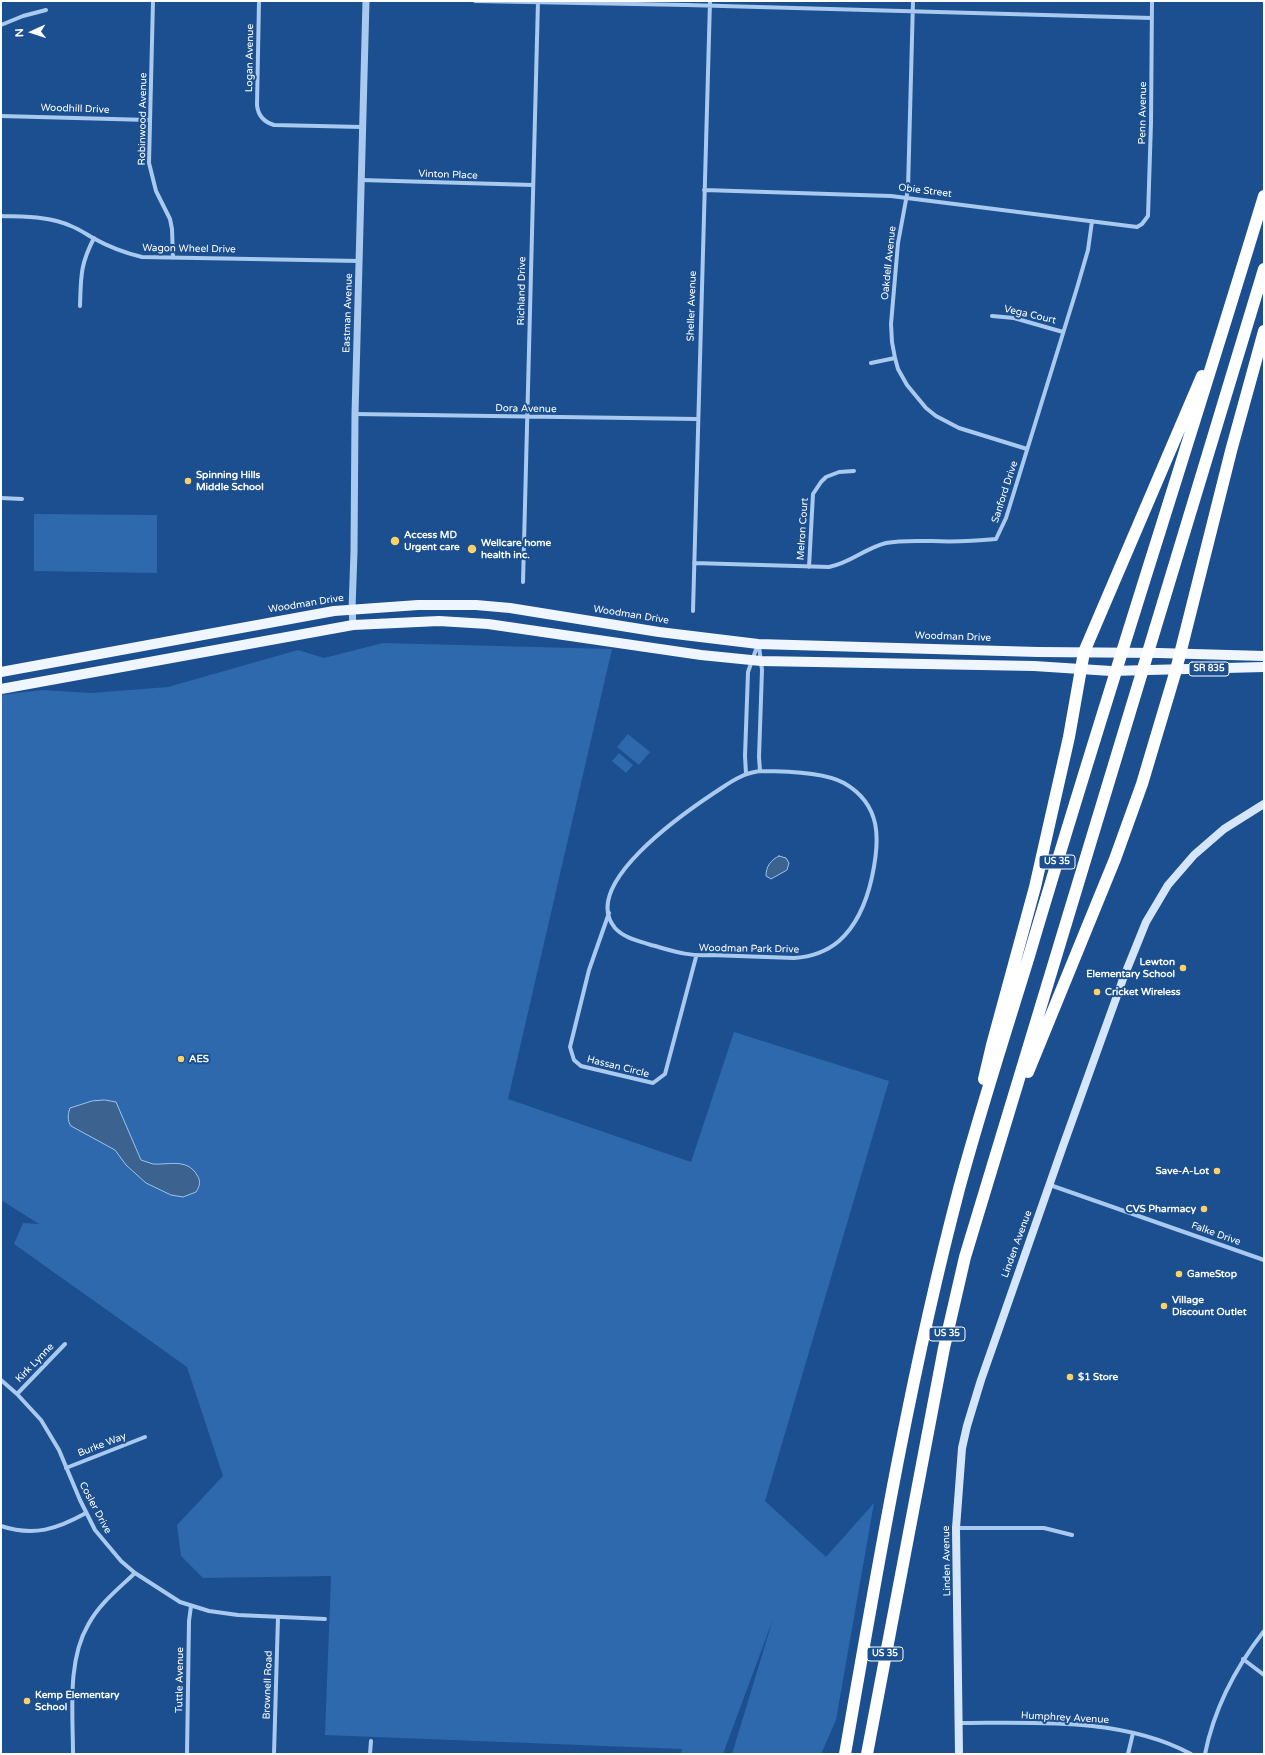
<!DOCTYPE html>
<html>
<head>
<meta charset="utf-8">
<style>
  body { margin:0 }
  #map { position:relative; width:1265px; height:1755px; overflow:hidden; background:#1b4f8f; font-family:"Varela Round",sans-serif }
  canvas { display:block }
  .frame { position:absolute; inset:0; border:2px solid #fff; pointer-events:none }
  .north { position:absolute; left:12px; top:12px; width:40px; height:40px; -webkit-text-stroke:3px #1b4f8f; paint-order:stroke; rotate:267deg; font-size:11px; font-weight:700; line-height:16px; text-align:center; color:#fff }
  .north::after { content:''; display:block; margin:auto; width:14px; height:18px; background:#fff; clip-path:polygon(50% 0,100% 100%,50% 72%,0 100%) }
</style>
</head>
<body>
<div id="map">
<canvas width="1265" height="1755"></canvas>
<div class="frame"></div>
<div class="north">N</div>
</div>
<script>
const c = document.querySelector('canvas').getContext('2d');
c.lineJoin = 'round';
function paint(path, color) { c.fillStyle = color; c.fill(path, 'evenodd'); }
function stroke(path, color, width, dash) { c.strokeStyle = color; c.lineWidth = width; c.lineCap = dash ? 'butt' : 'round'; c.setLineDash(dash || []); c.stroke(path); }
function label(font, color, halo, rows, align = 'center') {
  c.font = font + ' "Varela Round",sans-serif'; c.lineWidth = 4; c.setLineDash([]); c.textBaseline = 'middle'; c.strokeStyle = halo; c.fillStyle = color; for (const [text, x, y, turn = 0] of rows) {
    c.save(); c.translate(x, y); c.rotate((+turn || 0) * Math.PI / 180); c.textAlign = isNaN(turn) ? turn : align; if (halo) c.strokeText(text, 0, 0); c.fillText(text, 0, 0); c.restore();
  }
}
const green = new Path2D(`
  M34,514l123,1v58l-123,-2z
  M383,643l229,6 -104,450 183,63 43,-130 155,49 -124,420 61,56 48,-54 -38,217 -15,34h-89l41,-135 -50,135h-42l1,-5 -357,-14 6,-159 -128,2 -22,-22 -4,-31 46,-49 -36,-109 -173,-123 9,-21 16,1 -38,-24v-505l42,-5 48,3 77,-6 130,-37 26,8z
  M628,734l22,18 -11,13 -22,-18z
  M619,753l14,12 -7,8 -14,-12z`);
const water = new Path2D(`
  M779,856l7,2 3,5 -2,7 -16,9 -5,-3c0,-10 5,-16 13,-20z
  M105,1100l11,2 25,58c4,1 8,3 12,4 16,1 34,-6 44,11 4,6 3,11 -1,17l-13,5 -12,-2 -25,-12 -20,-18 -11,-15 -44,-24c-4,-5 -3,-13 -1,-18l22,-7z`);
const minor = new Path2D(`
  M153,1l-4,162 7,28 14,28 2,10 1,29
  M259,1l-2,104c1,11 7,17 17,20l88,2
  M475,1l212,4 465,13
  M913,1l-5,188 -10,54 -7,81 1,18 3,16 3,11 9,16 19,23 10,8 23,12 68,21
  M1,25l22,-9 23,-6
  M1,116l148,4
  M361,180l172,5
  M704,190l187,6 246,31 5,-3 6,-8 3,-93 1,-122
  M1,216c24,1 48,0 70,10 8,3 15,8 22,12 16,9 32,15 49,19l218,4
  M80,306c1,-29 0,-41 14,-68
  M992,316l22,2 49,14
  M871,363l24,-5
  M355,414l342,5
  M1,498l21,1
  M694,563l135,4c22,-4 36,-19 57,-24 15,-3 31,-2 46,-2 22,1 43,0 64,-2l10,-21 71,-230 11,-38 4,-29
  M809,567l4,-73 8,-12 5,-5 13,-5 15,-1
  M523,582l15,-581
  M693,611l17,-610
  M759,646l3,24 -3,87 1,14
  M760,771c23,0 64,1 84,12 38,22 36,57 28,94 -5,23 -15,48 -33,64 -13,11 -28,16 -45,17l-84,-3c-21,2 -40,-5 -59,-10 -12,-4 -27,-7 -36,-17 -36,-43 69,-115 99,-135 8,-5 17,-12 26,-16 6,-3 13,-5 20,-6z
  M746,774l-1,-18 3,-84 10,-28
  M609,913l-20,57 -19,77 4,13 7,6 72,17 12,-9 31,-117
  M1050,1185l214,75
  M1,1380l16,14 24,26 18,30 21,50 15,30 26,31 14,12 45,29 29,9 29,4 87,4
  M17,1394l48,-50
  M66,1468l79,-31
  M1,1526c33,11 56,3 85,-13
  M956,1528h88l28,7
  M1243,1659l21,16
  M959,1723c75,0 164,-6 232,31
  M73,1754c0,-41 -6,-93 15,-129 11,-21 30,-36 47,-52
  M187,1754l2,-133 2,-15
  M274,1754l4,-137
  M370,1754l1,-13
  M1128,1754l5,-21
  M1205,1754c9,-45 31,-87 59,-123`);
const tertiary = new Path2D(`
  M353,625l-1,-16 2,-57 1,-138 11,-413`);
const secondary = new Path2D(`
  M959,1754l-3,-226 6,-80 5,-22 14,-46 82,-234 60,-167 23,-57 22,-37 26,-30 30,-26 40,-25`);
const primary = new Path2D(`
  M1,672l333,-61 84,-6h58l34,3 149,24 99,12 280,8 121,1 105,3
  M1,689l352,-64 86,-4 49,3 213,31 60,6 273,5 77,5 153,-4`);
const motorway = new Path2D(`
  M1028,1072l87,-213 27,-75 34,-114 55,-219 33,-120
  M984,1079l8,-34 43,-158 34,-150 15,-85 118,-276
  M845,1754c33,-189 65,-379 114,-565 21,-78 46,-155 70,-233 75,-254 158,-506 235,-760
  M867,1754l77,-406 21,-91 299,-988`);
const markers = [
  [188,481,4,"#ffd166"],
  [395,541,5,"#ffd166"],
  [472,549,5,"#ffd166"],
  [1183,968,4,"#ffd166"],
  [1097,992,4,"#ffd166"],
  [181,1059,4,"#ffd166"],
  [1217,1171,4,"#ffd166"],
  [1204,1209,4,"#ffd166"],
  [1179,1274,4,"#ffd166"],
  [1164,1306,4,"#ffd166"],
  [1070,1377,4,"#ffd166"],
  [27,1701,4,"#ffd166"]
];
const shields = [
  [1209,669,40],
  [1057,862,36],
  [947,1334,36],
  [885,1654,36]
];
const shieldNames = [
  ["SR 835",1209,669],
  ["US 35",1057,862],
  ["US 35",947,1334],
  ["US 35",885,1654]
];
const streetNames = [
  ["Logan Avenue",250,58,-89],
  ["Woodhill Drive",75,109,2],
  ["Penn Avenue",1143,113,-89],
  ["Robinwood Avenue",143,119,-89],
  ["Vinton Place",448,175,2],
  ["Obie Street",925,191,7],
  ["Wagon Wheel Drive",189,249,1],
  ["Oakdell Avenue",889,263,-84],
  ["Richland Drive",522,291,-89],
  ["Sheller Avenue",692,306,-88],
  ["Eastman Avenue",348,313,-88],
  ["Vega Court",1030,315,13],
  ["Dora Avenue",526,409,1],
  ["Sanford Drive",1005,492,-72],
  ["Melron Court",803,529,-86],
  ["Woodman Drive",306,604,-9],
  ["Woodman Drive",631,615,9],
  ["Woodman Drive",953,637,2],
  ["Woodman Park Drive",749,949,1],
  ["Hassan Circle",618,1067,14],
  ["Falke Drive",1216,1234,20],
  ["Linden Avenue",1017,1244,-70],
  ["Kirk Lynne",35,1363,-46],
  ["Burke Way",102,1445,-21],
  ["Cosler Drive",95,1508,62],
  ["Linden Avenue",947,1561,-91],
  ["Tuttle Avenue",180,1680,-89],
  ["Brownell Road",268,1685,-88],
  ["Humphrey Avenue",1065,1718,3]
];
const poiNames = [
  ["Spinning Hills",196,475],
  ["Middle School",196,487],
  ["Access MD",404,535],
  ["Urgent care",404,547],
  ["Wellcare home",481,543],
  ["health inc.",481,555],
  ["Lewton",1175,962,"right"],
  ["Elementary School",1175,974,"right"],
  ["Cricket Wireless",1105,992],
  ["AES",189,1059],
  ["Save-A-Lot",1209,1171,"right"],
  ["CVS Pharmacy",1196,1209,"right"],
  ["GameStop",1187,1274],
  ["Village",1172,1300],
  ["Discount Outlet",1172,1312],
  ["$1 Store",1078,1377],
  ["Kemp Elementary",35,1695],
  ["School",35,1707]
];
paint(green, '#2e69ad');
paint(water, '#3c6290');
stroke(water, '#9cc4f0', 1);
stroke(minor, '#a9c9ee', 4);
stroke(tertiary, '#a9c9ee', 7);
stroke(secondary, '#d6e6fa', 8);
stroke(primary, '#f0f6ff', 10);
stroke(motorway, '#fff', 12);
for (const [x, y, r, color] of markers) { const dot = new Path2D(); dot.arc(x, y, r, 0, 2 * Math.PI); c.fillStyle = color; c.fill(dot); stroke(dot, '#1b4f8f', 1.5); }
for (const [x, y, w] of shields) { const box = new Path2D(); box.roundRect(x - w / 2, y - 7, w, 14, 3); c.fillStyle = '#1b4f8f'; c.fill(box); stroke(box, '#fff', 1); }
label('bold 9px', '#fff', null, shieldNames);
label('10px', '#fff', '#1b4f8f', streetNames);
label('bold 10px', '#fff', '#1b4f8f', poiNames, 'left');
</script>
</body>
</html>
